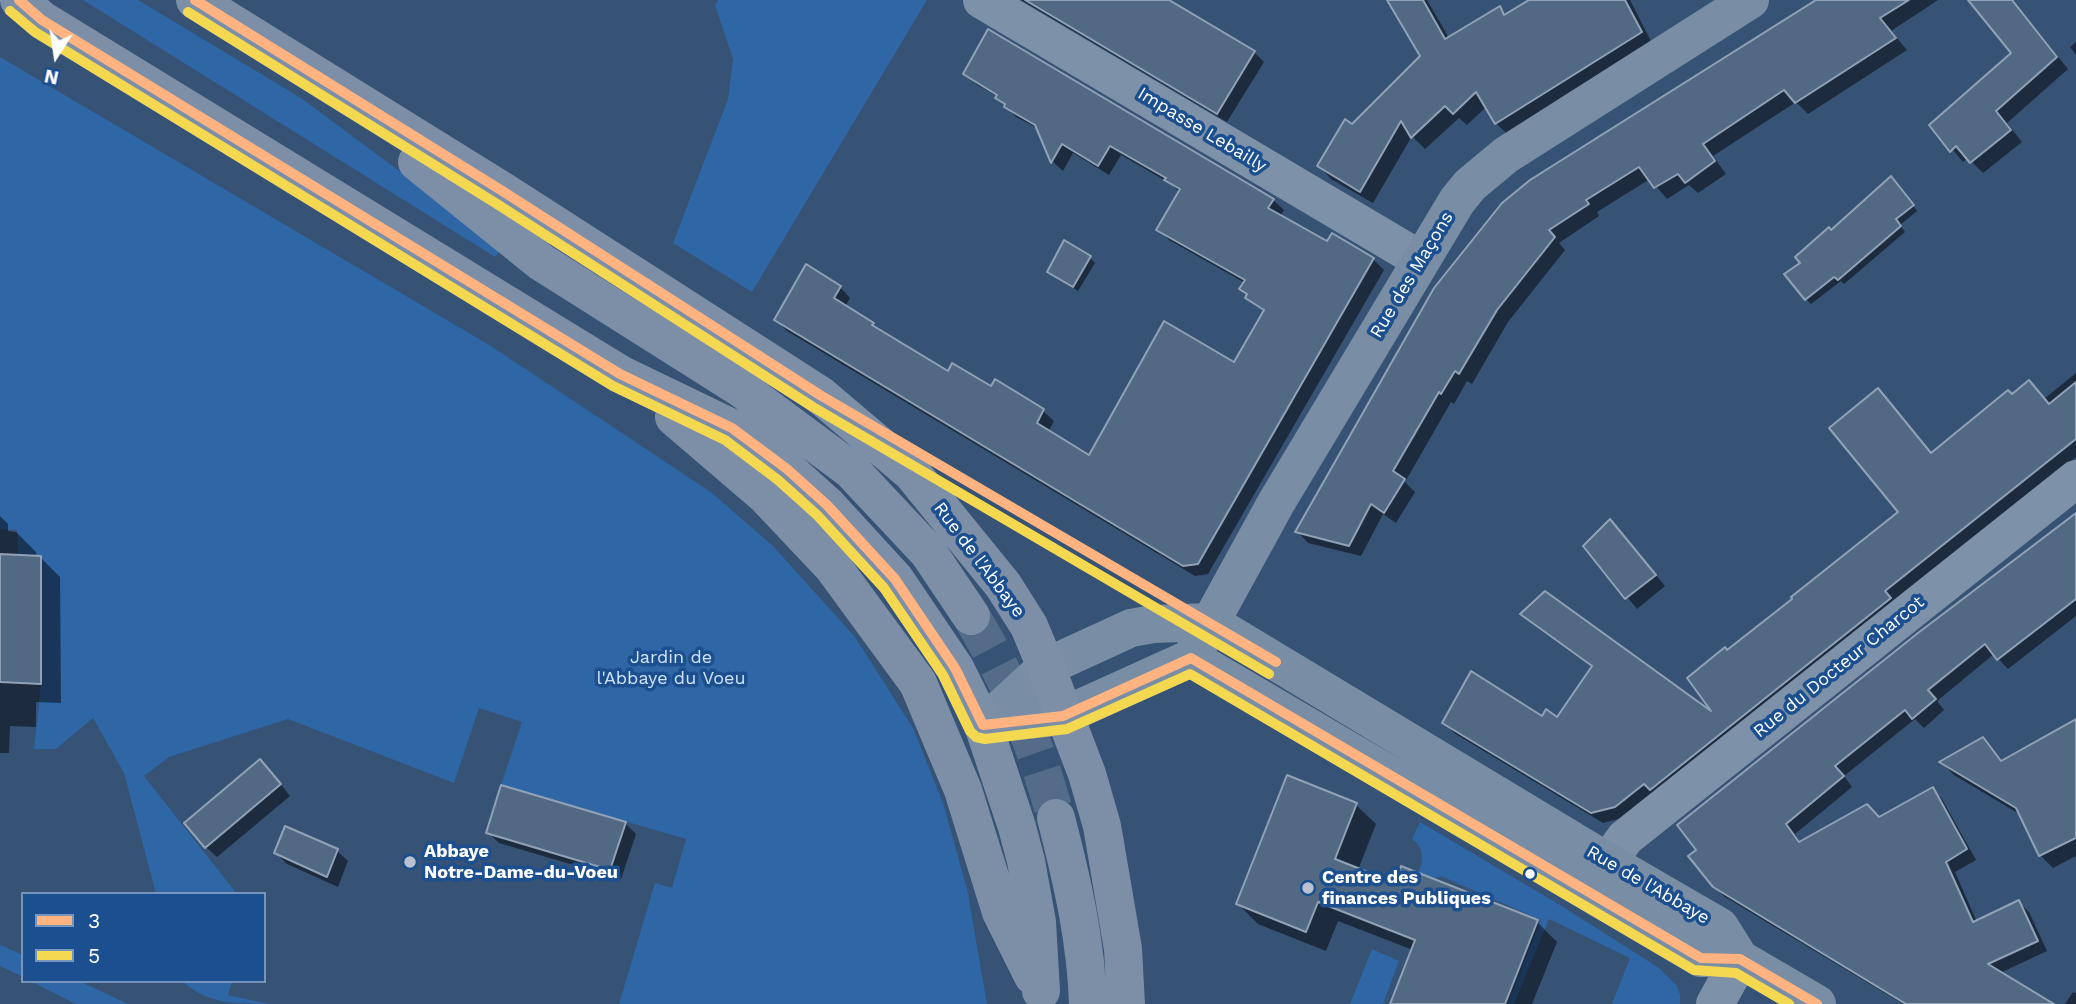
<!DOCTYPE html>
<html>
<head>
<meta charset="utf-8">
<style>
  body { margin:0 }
  #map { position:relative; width:2076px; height:1004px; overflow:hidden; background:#365274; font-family:"Work Sans",sans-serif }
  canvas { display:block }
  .legend { position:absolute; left:21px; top:892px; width:245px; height:91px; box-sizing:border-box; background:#1b4f8f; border:2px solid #7695bc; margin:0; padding:9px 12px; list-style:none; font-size:21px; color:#fff }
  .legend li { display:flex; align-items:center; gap:14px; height:35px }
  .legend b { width:35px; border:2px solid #7695bc }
  .north { position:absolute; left:21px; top:21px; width:70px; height:70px; -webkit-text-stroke:5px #1b4f8f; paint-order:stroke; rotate:192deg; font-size:19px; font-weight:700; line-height:28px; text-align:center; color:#fff }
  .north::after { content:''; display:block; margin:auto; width:24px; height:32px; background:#fff; clip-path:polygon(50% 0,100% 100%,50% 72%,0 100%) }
</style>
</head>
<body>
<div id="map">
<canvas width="2076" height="1004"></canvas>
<ul class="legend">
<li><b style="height:9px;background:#ffb380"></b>3</li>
<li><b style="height:9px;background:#f4d950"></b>5</li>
</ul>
<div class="north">N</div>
</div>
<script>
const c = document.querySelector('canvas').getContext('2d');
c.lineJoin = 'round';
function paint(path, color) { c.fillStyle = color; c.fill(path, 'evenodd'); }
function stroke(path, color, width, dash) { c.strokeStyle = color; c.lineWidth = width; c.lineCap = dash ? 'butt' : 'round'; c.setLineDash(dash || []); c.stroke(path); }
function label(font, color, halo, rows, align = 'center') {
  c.font = font + ' "Work Sans",sans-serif'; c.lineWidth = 7; c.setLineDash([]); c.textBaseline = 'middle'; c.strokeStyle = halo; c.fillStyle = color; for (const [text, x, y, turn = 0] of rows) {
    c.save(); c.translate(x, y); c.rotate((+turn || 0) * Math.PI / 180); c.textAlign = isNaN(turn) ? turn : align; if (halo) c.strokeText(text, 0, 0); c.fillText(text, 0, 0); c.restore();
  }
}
const green = new Path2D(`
  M83,0h55l163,98 202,150 -8,9z
  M718,0h209l-175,292 -79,-49 55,-144 5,-40 -18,-54z
  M0,57l491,289 221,147 61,53 82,91 58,91 30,75 24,86 20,115h-368l36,-121 17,5 14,-49 -185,-54 21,-63 -43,-14 -25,75 -166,-64 -119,38 -25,19 93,118h-81l-32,-121 -31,-55 -37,31h-22l7,-65v-128l-23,-1 -1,-25 -17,-1z
  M1420,822l145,86 94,60 18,18 3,9v9h-68l18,-46 -81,-39 -35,85h-6l33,-84 -100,-44 -31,13c9,-16 21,-36 2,-50z
  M0,945l23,10v22l-23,-11z
  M1372,949l27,12 -16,43h-33z
  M30,981h49l49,23h-52z
  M182,981h50l-4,14 41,9c-33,0 -62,0 -87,-23z`);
const shadow = new Path2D(`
  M1021,0h145l88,52 10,10 -37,60z
  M1389,0h38l22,38 50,-30 8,8 26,-16h97l23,45 -145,90 -12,-12 -10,-16 -19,18 -8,-7 -34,31 -13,-13 -39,67 -42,-24 -12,-13 33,-40 70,-69z
  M1819,0h119l-47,31 16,19 -99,64 -12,-12 -83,54 13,18 -28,19 -9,-8 -22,14 -17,-20 -53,33 2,4 -40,27 6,7 -57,72 -36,62 -5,-3 -13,23 -3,-2 -46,80 10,10 -19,31 -13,-9 -22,42 -53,-13 -11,-12 139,-242z
  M1970,0h42l56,69 -61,54 15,19 -39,31 -15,-15 -5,4 -31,-37 82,-71z
  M2076,42v13l-6,-8z
  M965,73l308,127 11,10 -4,7 47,27 46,15 11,11 -176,304 -13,2 -408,-245 -11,-11 64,-33 10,11 -5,9 28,17 9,9 66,40 44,16 3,-7 48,29 11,10 -6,11 42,25 145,-93 30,-52 -18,-15 1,-2 -7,-7 4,-5 -76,-43 -11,-11 22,-37 -9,-8 -50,-29 -12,20 -36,-22 -10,18 -10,-9 -14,-33 -23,-12 -18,-20 -22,-13z
  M1896,183l21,28 -17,14 5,7 -61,52 -3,-3 -30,23 -5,-5 -4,-35 29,-32z
  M1090,258l5,5 -17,28 -29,-19z
  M2076,373v84l-450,360 -23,6 -149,-90 -10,-11 114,-3 35,-51 -61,-44 -10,-10 195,104 10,-66 174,-140 31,-58 97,-72 15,17z
  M2076,513v103l-68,53 -14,-15 -57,47 7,9 -20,18 -9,-9 -71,57 8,11 -57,47 6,9 78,-24 54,-30 9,10 34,61 -21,12 22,50 42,-20 10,10 18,39 -47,22 50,31h-147l-178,-107 -11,-11 205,-252z
  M0,516l8,8v7l8,1 20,20 1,5h3l20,20 1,126 -25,-1v25l-26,-1 -1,27h-9z
  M1621,532l44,54 -28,23 -51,-63z
  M2076,721v135l-23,12 -13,-13 -19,-40 -67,-40 -12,-12 41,-24 20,23z
  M271,772l19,24 -73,61 -11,-10z
  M1356,805l20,19 -18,46 39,15 140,37 20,20 -25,62h-140l21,-54 -75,-29 -12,30 -68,-27 -20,-20z
  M625,823l11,11 -15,45 -122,-36 -11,-11z
  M337,851l11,10 -10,26 -51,-23 -11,-11z
  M2073,992l3,1v11h-11z`);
const building = new Path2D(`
  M1025,0h144l86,51 -38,63z
  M1387,0h36l22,39 55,-33 4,9 25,-15h96l17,32 -147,92 -19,-32 -23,22 -8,-8 -34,32 -10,-17 -41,71 -43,-26 28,-47 7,5 68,-68z
  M1816,0h93l-29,18 16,20 -101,65 -11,-13 -81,54 12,17 -30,22 -7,-9 -24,14 -15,-21 -53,33 3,4 -40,26 6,7 -58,73 -38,64 -4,-3 -14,23 -2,-2 -46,79 12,8 -21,34 -13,-9 -22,42 -54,-14 139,-244 68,-85 28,-23z
  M1968,0h44l45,57 -61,54 15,19 -41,33 -14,-17 -6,6 -21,-27 82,-72z
  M988,29l286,170 -6,9 59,33 5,-8 42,25 -176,306 -15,2 -409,-246 32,-56 35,22 -7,12 40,25 -2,2 76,46 4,-8 39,23 4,-7 49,30 -7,14 52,32 75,-134 70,41 30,-52 -19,-12 2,-4 -8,-5 6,-9 -89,-50 24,-41 -16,-9 2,-2 -56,-32 -12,20 -36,-22 -11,19 -16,-38 -31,-18 1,-3 -10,-6 2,-3 -34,-21z
  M1891,176l23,29 -18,14 5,7 -63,54 -4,-3 -29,23 -21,-26 16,-11 -5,-6 34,-30 2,3z
  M1064,240l27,16 -18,31 -26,-15z
  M2029,380l20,24 27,-22v57l-191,152 6,7 -241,192 -6,-6 -29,23 -24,6 -149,-90 29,-52 71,45 4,-7 11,8 35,-51 -72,-52 25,-23 166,120 -24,-33 38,-31 2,3 65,-51 -1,-2 107,-85 -69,-84 49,-40 53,65 77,-63 4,4z
  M2076,513v86l-79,61 -12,-16 -57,46 8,9 -24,20 -7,-9 -70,56 9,10 -58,48 13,18 68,-38 12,13 54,-30 34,62 -21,13 27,60 46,-22 19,41 -50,23 66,40h-148l-193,-117 -25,-31 8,-6 -19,-25 241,-192z
  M1610,519l46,56 -31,24 -42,-53z
  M0,554l41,2v128l-41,-2z
  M2076,719v119l-37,18 -23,-48 -77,-46 44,-25 18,24z
  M260,759l21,25 -76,64 -21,-25z
  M1287,775l70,28 -22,56 61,24 5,-17 137,54 -33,84h-115l25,-64 -97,-38 -12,30 -70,-28z
  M501,785l125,37 -16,48 -124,-37z
  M285,826l53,23 -11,28 -53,-24z`);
const primaryTunnel = new Path2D(`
  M971,616c40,66 64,127 85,202`);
const street = new Path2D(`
  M982,0l439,260
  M1608,862l17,-24 451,-359
  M1715,1004l25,-45`);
const secondary = new Path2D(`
  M1191,658l85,-155 181,-302 13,-16 36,-30 244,-155
  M1191,658l510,300 39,1 77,45
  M983,725l63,-58 85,-39 22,-4 57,-2 398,240 112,65 20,32
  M983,725l80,-9 128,-58`);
const primary = new Path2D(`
  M19,0l23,20 578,354 112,54 55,41 40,36 68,74 60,89 28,57 34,102 9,34 11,61 4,69
  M195,0l309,192 316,203 92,78 91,112 26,41 17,41 41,107 15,52 21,123 3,55
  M417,162l124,100 201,127 109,81 77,82 43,64
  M674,417l91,78 68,72 85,116 45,107 38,122 32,64
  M1056,818c16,62 30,122 32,186`);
const bus1 = new Path2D(`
  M19,0l23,20 578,354 112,54 55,41 40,36 68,74 60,89 28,57 80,-9 128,-58 510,300 39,1 77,45
  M195,0l309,192 316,203 456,267`);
const bus2 = new Path2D(`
  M10,11l25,21 578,354 112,54 53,40 39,35 67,73 59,87 27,56 6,6 9,2 82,-10 123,-55 504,296 42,3 53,31
  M188,12l309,192 316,203 456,267`);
const markers = [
  [410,862,7,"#b9c2ce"],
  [1530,874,6,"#fff"],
  [1308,888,7,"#b9c2ce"]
];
const streetNames = [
  ["Impasse Lebailly",1202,130,31],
  ["Rue des Maçons",1412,275,-59],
  ["Rue de l'Abbaye",979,560,53],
  ["Rue du Docteur Charcot",1839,667,-39],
  ["Rue de l'Abbaye",1648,885,30]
];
const parkNames = [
  ["Jardin de",671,658],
  ["l'Abbaye du Voeu",671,679]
];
const poiNames = [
  ["Abbaye",424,852],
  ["Notre-Dame-du-Voeu",424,873],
  ["Centre des",1322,878],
  ["finances Publiques",1322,899]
];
paint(green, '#2f66a5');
paint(shadow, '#0007');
paint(building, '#526984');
stroke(building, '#92a2b6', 2);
stroke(primaryTunnel, '#546c89', 38, [38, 19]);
stroke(street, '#7d92a8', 38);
stroke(secondary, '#798da4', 38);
stroke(primary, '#7d8ea7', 38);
stroke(bus1, '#ffb380', 10);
stroke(bus2, '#f4d950', 10);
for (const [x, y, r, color] of markers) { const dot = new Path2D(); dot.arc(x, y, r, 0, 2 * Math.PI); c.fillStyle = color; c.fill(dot); stroke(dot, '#1b4f8f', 2.5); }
label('18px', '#fff', '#1b4f8f', streetNames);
label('18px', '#cfe3fa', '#1b4f8f', parkNames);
label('bold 18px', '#fff', '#1b4f8f', poiNames, 'left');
</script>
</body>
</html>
